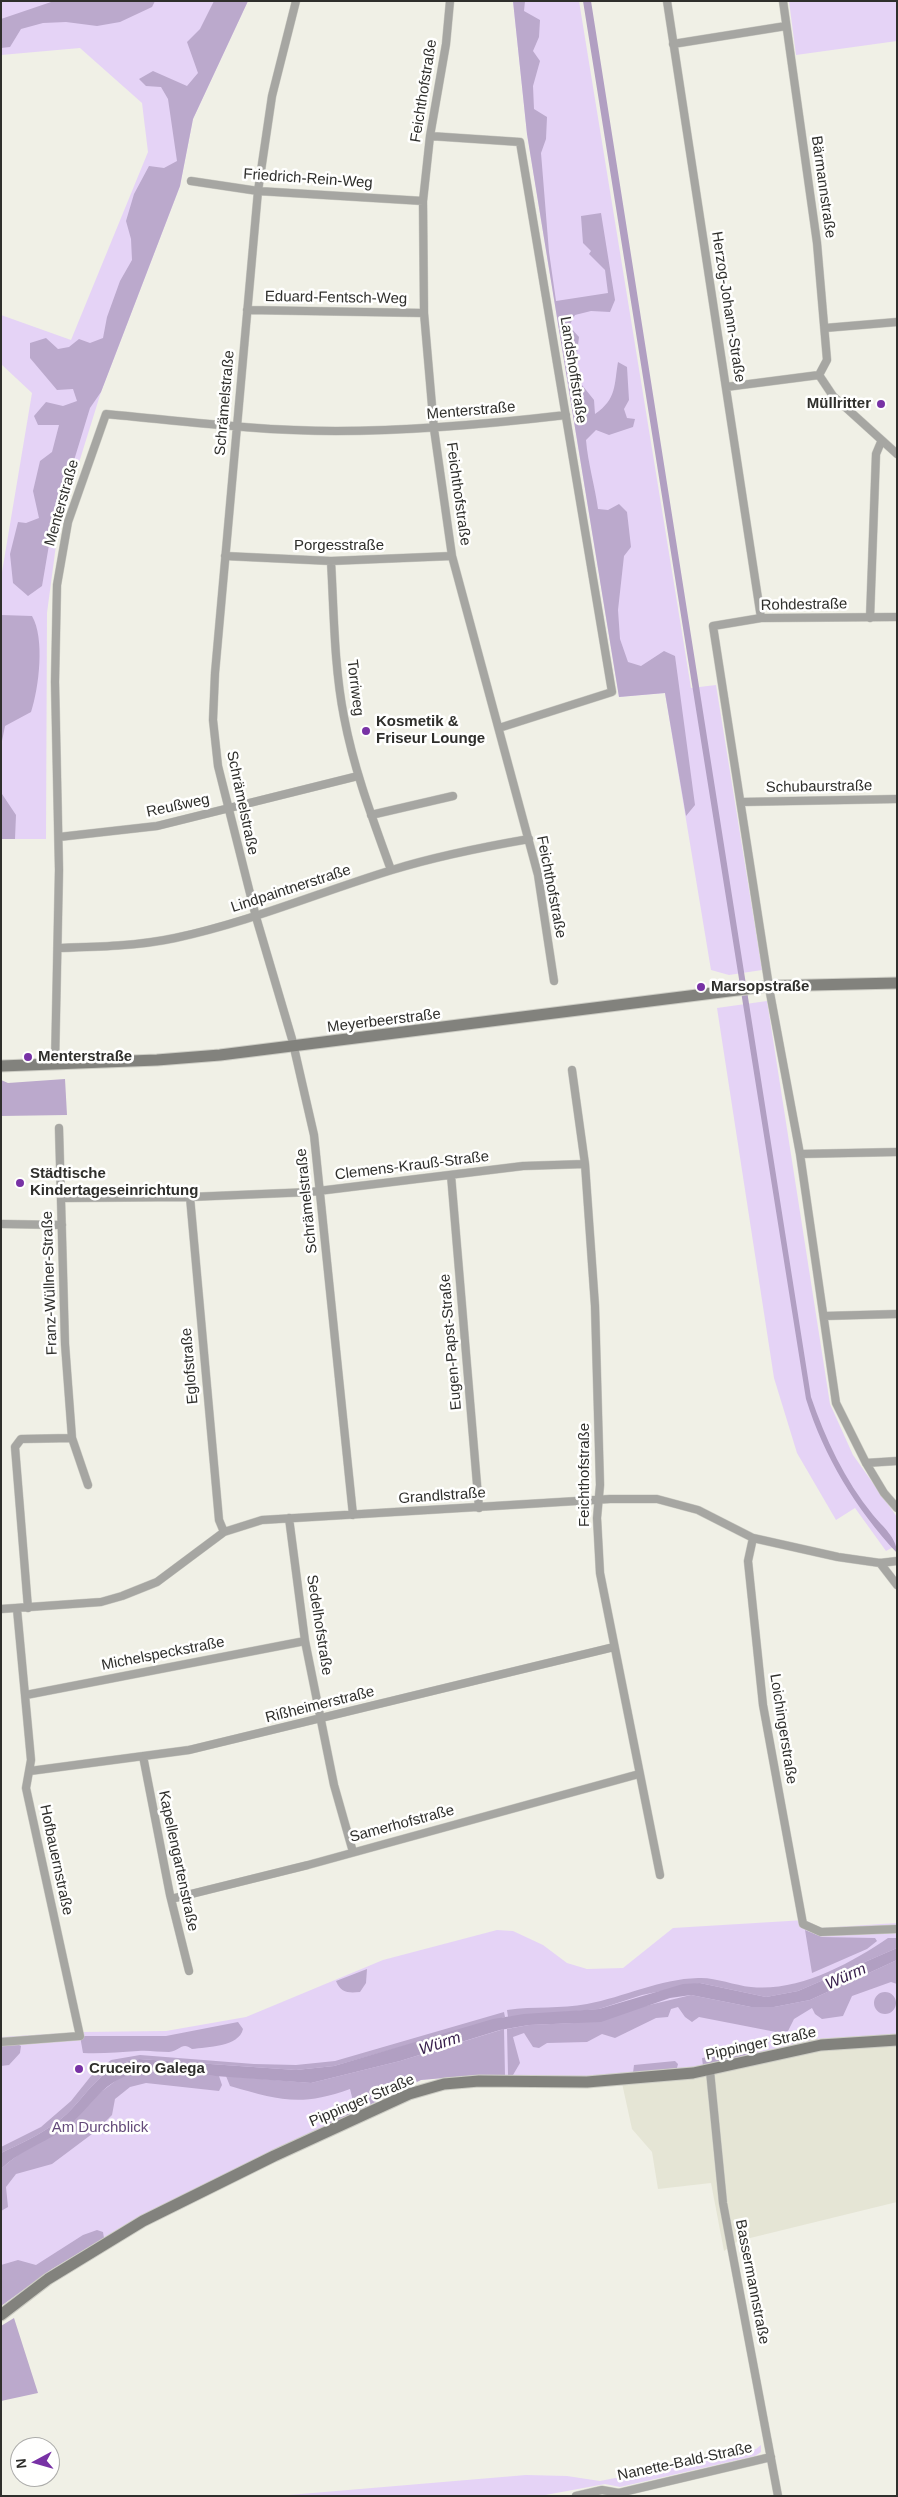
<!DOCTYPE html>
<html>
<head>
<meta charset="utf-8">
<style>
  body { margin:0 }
  #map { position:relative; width:898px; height:2497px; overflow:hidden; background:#f0f0e6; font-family:Arial,sans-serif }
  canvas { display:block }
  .frame { position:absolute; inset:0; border:2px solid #2f2f2c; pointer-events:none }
  .north { position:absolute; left:10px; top:2437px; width:50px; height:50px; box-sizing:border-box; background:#fffffe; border:1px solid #acacaa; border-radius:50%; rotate:264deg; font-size:14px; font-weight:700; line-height:20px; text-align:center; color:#2f2f2c }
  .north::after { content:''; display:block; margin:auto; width:18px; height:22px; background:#7832a5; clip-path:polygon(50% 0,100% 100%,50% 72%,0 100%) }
</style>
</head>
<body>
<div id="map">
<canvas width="898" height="2497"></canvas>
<div class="frame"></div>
<div class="north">N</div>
</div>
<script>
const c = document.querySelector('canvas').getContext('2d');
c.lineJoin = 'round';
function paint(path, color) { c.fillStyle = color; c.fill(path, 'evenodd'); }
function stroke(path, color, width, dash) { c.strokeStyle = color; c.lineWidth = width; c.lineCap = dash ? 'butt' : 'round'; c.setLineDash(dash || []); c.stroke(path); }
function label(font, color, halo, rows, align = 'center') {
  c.font = font + ' Arial,sans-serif'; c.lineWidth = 5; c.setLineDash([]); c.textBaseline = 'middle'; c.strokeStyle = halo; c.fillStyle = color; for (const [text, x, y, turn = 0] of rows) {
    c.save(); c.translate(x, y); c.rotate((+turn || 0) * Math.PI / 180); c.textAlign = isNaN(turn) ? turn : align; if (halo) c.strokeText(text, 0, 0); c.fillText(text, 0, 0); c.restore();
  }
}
const built = new Path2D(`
  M897,2034v168l-159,39 -14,10 -13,-68 -53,6 -6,-37 -20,-23 -12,-55 83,-8 112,-27z`);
const green = new Path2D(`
  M1,1h247l-55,118 -13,67 -79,206 -43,138 -11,83 -1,226h-45v-261l31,-185 -31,-29v-49l70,25 77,-188 -6,-49 -62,-55 -79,7z
  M513,1h66l112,687 25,-3 46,285 -33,5 -18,-5 -46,-277 -46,4 -92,-563z
  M789,1h108v40l-101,14z
  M767,1001l63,403 23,51 44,62v28l-11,6 -31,-43 -19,12 -39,-67 -23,-75 -57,-370z
  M805,1920l16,8 76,-5v111l-82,5 -112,27 -132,12 -94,-3 -56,5 -285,138 -84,51 -51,37v-269l79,-5 86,-1 80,-14 137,-57 114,-30 16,1 30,14 24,18 20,6 36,-1 50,-40z
  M761,2445v7l-6,4 -135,31 -15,-3 -65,12h-263l249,-21 41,1 33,5 15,-3h11l130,-29z`);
const forest = new Path2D(`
  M54,1h101l-3,6 -32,15 -23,4 -31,-4 -23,1 -22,6 -11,18 -9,1v-29z
  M214,1h34l-55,118 -13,67 -79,206 -11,16 -40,131 -8,47 -14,10 -15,-13 -3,-29 8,-32 8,1 13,-5 -6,-27 7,-30 12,-9 7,-27h-21l-4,-9 12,-14 17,4 14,-5 -4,-12 -16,1 -27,-32v-15l16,-5 12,11 11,-2 10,-8 11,4 13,-5 4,-21 13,-36 12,-21 -1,-21 -5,-18 8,-27 15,-28 15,2 13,-7 -9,-62 -7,-12 -15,-1 -7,-7 14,-8 34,15 11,-13 -11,-31 13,-13z
  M513,1h12l-1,10 16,9 -1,17 -6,14 7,10 -7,25 1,23 13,8 -1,22 -5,14 8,99 7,49 52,-8 -3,-23 -16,-16 2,-3 -8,-8 -2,-27 20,-3 14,87 -5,12 -19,-1 -16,4 -6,11 10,11 -4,32 7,16 12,15 1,14c22,-15 19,-29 23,-52l9,5 2,33 -5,9 3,9 8,1 -2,8 -24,8 -13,-5 -10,10c2,24 9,46 12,69l10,1 11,-6 8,8 4,35 -7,9 -6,54 2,29 8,23 13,4 23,-15 11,5 20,149 -9,11 -21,-123 -46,4 -92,-563z
  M1,615l31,1c13,22 7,72 -1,96l-26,14 -4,20z
  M1,778l1,16 14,21 -1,24h-14z
  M65,1079l2,36 -66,1v-36l7,3z
  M805,1930l17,7 53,1 2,3 -10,8 -55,24z
  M888,1938h9v10l-99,43 -32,6 -66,-14 -58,12 -43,14 -91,8 -1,-7c27,-4 54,-1 80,-6 37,-7 73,-25 111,-26 17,-1 35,7 53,9 47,5 99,-23 137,-49z
  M897,1960v24l-6,-2 -39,14 -9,20 -21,3 -7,-5 -3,-6 -18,11 -6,12 -12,1 -77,-15 -7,5 -7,-5 -7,-10 -7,2 -3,8 -12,1 -41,20 -13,-4 -15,8 -40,1 -8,5 -6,-1 -9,-14 -11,4 7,26 -7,12h-5l-1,-46 22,-4 45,-2 117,-28 60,12h23l36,-7z
  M367,1969l-1,14 -6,9c-12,1 -19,1 -24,-11z
  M874 2003a11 11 0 1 1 22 0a11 11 0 1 1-22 0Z
  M504,2012l1,5 -171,49 -38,4 -157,-11c-40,4 -54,43 -83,64 -17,12 -36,21 -55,30v-6l40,-20 30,-26 20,-25 20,-16 29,-5 114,9 42,1 39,-4z
  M238,2022l5,7c-4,18 -36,18 -51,20 -10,-8 -12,2 -23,3 -11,0 -21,-2 -31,-1 -19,1 -36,3 -55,2l-3,-17h86z
  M801,2027l13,5 1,7 -23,5c-1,-9 1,-12 9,-17z
  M504,2029l1,46h-28l-56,5 -91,44 -3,-6 6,-6 20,-11 -3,-12c-50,18 -71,11 -120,-3l-4,-10 85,7 89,-22z
  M1,2044h16l4,2 -1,7 -11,12 -8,1z
  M738,2049l10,7 -45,10 -1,-8 22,-3z
  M675,2061l3,3 -1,4 -44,5 1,-8z
  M147,2071l72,5 3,9 -3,6 -73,-8 -16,4 -15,12 -3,16 -16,16 -44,33 -36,10 -10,13 2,20 -7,4v-42l8,-7 113,-86z
  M97,2230l6,2 1,6 -52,31 -51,37v-41l17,-5 18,5 47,-30z
  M14,2318l24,75 -37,8v-75z`);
const water = new Path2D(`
  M583,1h8l220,1396c14,41 34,84 62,118 10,12 24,23 24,38 -41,-44 -73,-96 -91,-154z
  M897,1948v12l-87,40 -36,7h-23l-60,-12 -21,3 -69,24 -72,3 -29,5 -100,31 -89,22 -164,-12c-48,6 -52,37 -87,61 -19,12 -42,20 -59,37v-16c19,-9 38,-18 55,-30 29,-21 43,-60 83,-64l157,11 38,-4 159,-47 31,-5 75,-5 84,-25 17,-1 66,14 32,-6z`);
const street = new Path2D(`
  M296,1l-24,95 -14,95 -43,482 -2,47 5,46 38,151 36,122 22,96 39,380
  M450,1l-4,43 -16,92 -7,65 1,112 10,116 18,127 86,319 16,106
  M667,1l94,617
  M783,1l34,242 10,117 -8,15
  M673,44l113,-18
  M430,136l90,6 92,550 -113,36
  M191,181l67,10 165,10
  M247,310l177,3
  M825,328l72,-6
  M819,375l14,21 64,58
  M726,387l93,-12
  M225,556l106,5 121,-5
  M331,561c3,52 3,105 13,156 10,53 29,103 47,153
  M897,617l-136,1 -48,8 57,367 30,161 36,249 30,60 18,30 13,15
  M870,618l6,-164 5,-12
  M741,802l156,-3
  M371,815l82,-19
  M59,837l98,-11 201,-50
  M59,948c38,-1 79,-2 116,-10 75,-16 145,-46 217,-68 45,-14 91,-23 137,-31
  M55,1064l4,-194 -4,-188 2,-97 11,-63 38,-108c76,7 153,17 230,17 77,0 153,-7 230,-16
  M572,1070l13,94 10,142 5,179 -3,33 3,55 60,302
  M59,1128l6,216 7,94 16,47
  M800,1154l97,-2
  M451,1175l28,333
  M190,1197l29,323 5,12
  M62,1198l128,-1 120,-5 213,-26 62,-2
  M3,1224l59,1
  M824,1316l73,-2
  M866,1463l31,-2
  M289,1518l16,123 29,144 19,67
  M753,1538l-5,23 15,144 40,219 18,8 76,-3
  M880,1563l17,22
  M28,1608l-13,-161 6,-8 51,-1
  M1,1609l100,-7 21,-6 35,-14 67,-50 38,-12 348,-21h47l41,11 55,28 85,19 42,6 17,-2
  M26,1695l279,-54
  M143,1756l27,139 19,76
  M30,1771l159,-21 425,-103
  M171,1899l137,-34 331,-91
  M1,2042l79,-6 -54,-248 5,-28 -14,-151
  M710,2071l13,132 55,293
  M576,2496l26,-6 17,3 152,-36`);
const secondary = new Path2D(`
  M1,1066l156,-6 63,-5 549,-69 128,-3
  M1,2315l47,-36 95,-58 131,-65 135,-62 35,-10 35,-3 108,1 106,-9 128,-28 76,-5`);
const markers = [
  [881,404,5,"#7832a5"],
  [366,731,5,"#7832a5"],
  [701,987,5,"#7832a5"],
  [28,1057,5,"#7832a5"],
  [20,1183,5,"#7832a5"],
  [79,2069,5,"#7832a5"]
];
const streetNames = [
  ["Feichthofstraße",424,91,-81],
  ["Friedrich-Rein-Weg",308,179,4],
  ["Bärmannstraße",823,187,82],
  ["Eduard-Fentsch-Weg",336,298,1],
  ["Herzog-Johann-Straße",728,307,81],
  ["Landshoffstraße",573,370,81],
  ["Schrämelstraße",225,403,-85],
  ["Menterstraße",471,411,-5],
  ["Feichthofstraße",458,494,82],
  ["Menterstraße",62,503,-74],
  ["Porgesstraße",339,546],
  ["Rohdestraße",804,605,-1],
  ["Torriweg",355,688,83],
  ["Schubaurstraße",819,787,-1],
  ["Schrämelstraße",242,803,78],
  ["Reußweg",178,806,-12],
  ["Feichthofstraße",551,887,79],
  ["Lindpaintnerstraße",291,889,-18],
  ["Meyerbeerstraße",384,1021,-7],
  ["Clemens-Krauß-Straße",412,1166,-7],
  ["Schrämelstraße",307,1201,-96],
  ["Franz-Wüllner-Straße",50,1283,-92],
  ["Eugen-Papst-Straße",451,1342,-95],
  ["Eglofstraße",190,1366,-95],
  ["Feichthofstraße",585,1475,-90],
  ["Grandlstraße",442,1496,-4],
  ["Sedelhofstraße",319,1625,81],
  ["Michelspeckstraße",163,1654,-11],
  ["Rißheimerstraße",320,1705,-14],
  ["Loichingerstraße",783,1729,81],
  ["Samerhofstraße",402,1824,-15],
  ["Hofbauernstraße",56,1860,78],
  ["Kapellengartenstraße",178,1861,78],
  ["Pippinger Straße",761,2044,-12],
  ["Pippinger Straße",362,2101,-23],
  ["Bassermannstraße",752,2282,79],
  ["Nanette-Bald-Straße",685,2462,-12]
];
const poiNames = [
  ["Müllritter",871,404,"right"],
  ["Kosmetik &",376,722],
  ["Friseur Lounge",376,739],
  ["Marsopstraße",711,987],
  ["Menterstraße",38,1057],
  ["Städtische",30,1174],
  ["Kindertageseinrichtung",30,1191],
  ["Cruceiro Galega",89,2069]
];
const parkNames = [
  ["Am Durchblick",100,2128]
];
const waterNames = [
  ["Würm",846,1977,-24],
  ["Würm",440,2044,-18]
];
paint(built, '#e5e5d5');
paint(green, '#e5d3f6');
paint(forest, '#bba9cc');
paint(water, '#b19fc2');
stroke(street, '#cdcdc5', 9);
stroke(secondary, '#cdcdc5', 13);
stroke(street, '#a6a6a2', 8);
stroke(secondary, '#82827d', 11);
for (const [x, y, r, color] of markers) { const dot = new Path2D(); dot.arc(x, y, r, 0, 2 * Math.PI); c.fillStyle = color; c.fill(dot); stroke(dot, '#fffffe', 2); }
label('15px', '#2f2f2c', '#fffffe', streetNames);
label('bold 15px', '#2f2f2c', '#fffffe', poiNames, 'left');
label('15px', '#644a7a', '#fffffe', parkNames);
label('italic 16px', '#39204d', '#fffffe', waterNames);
</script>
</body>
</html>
